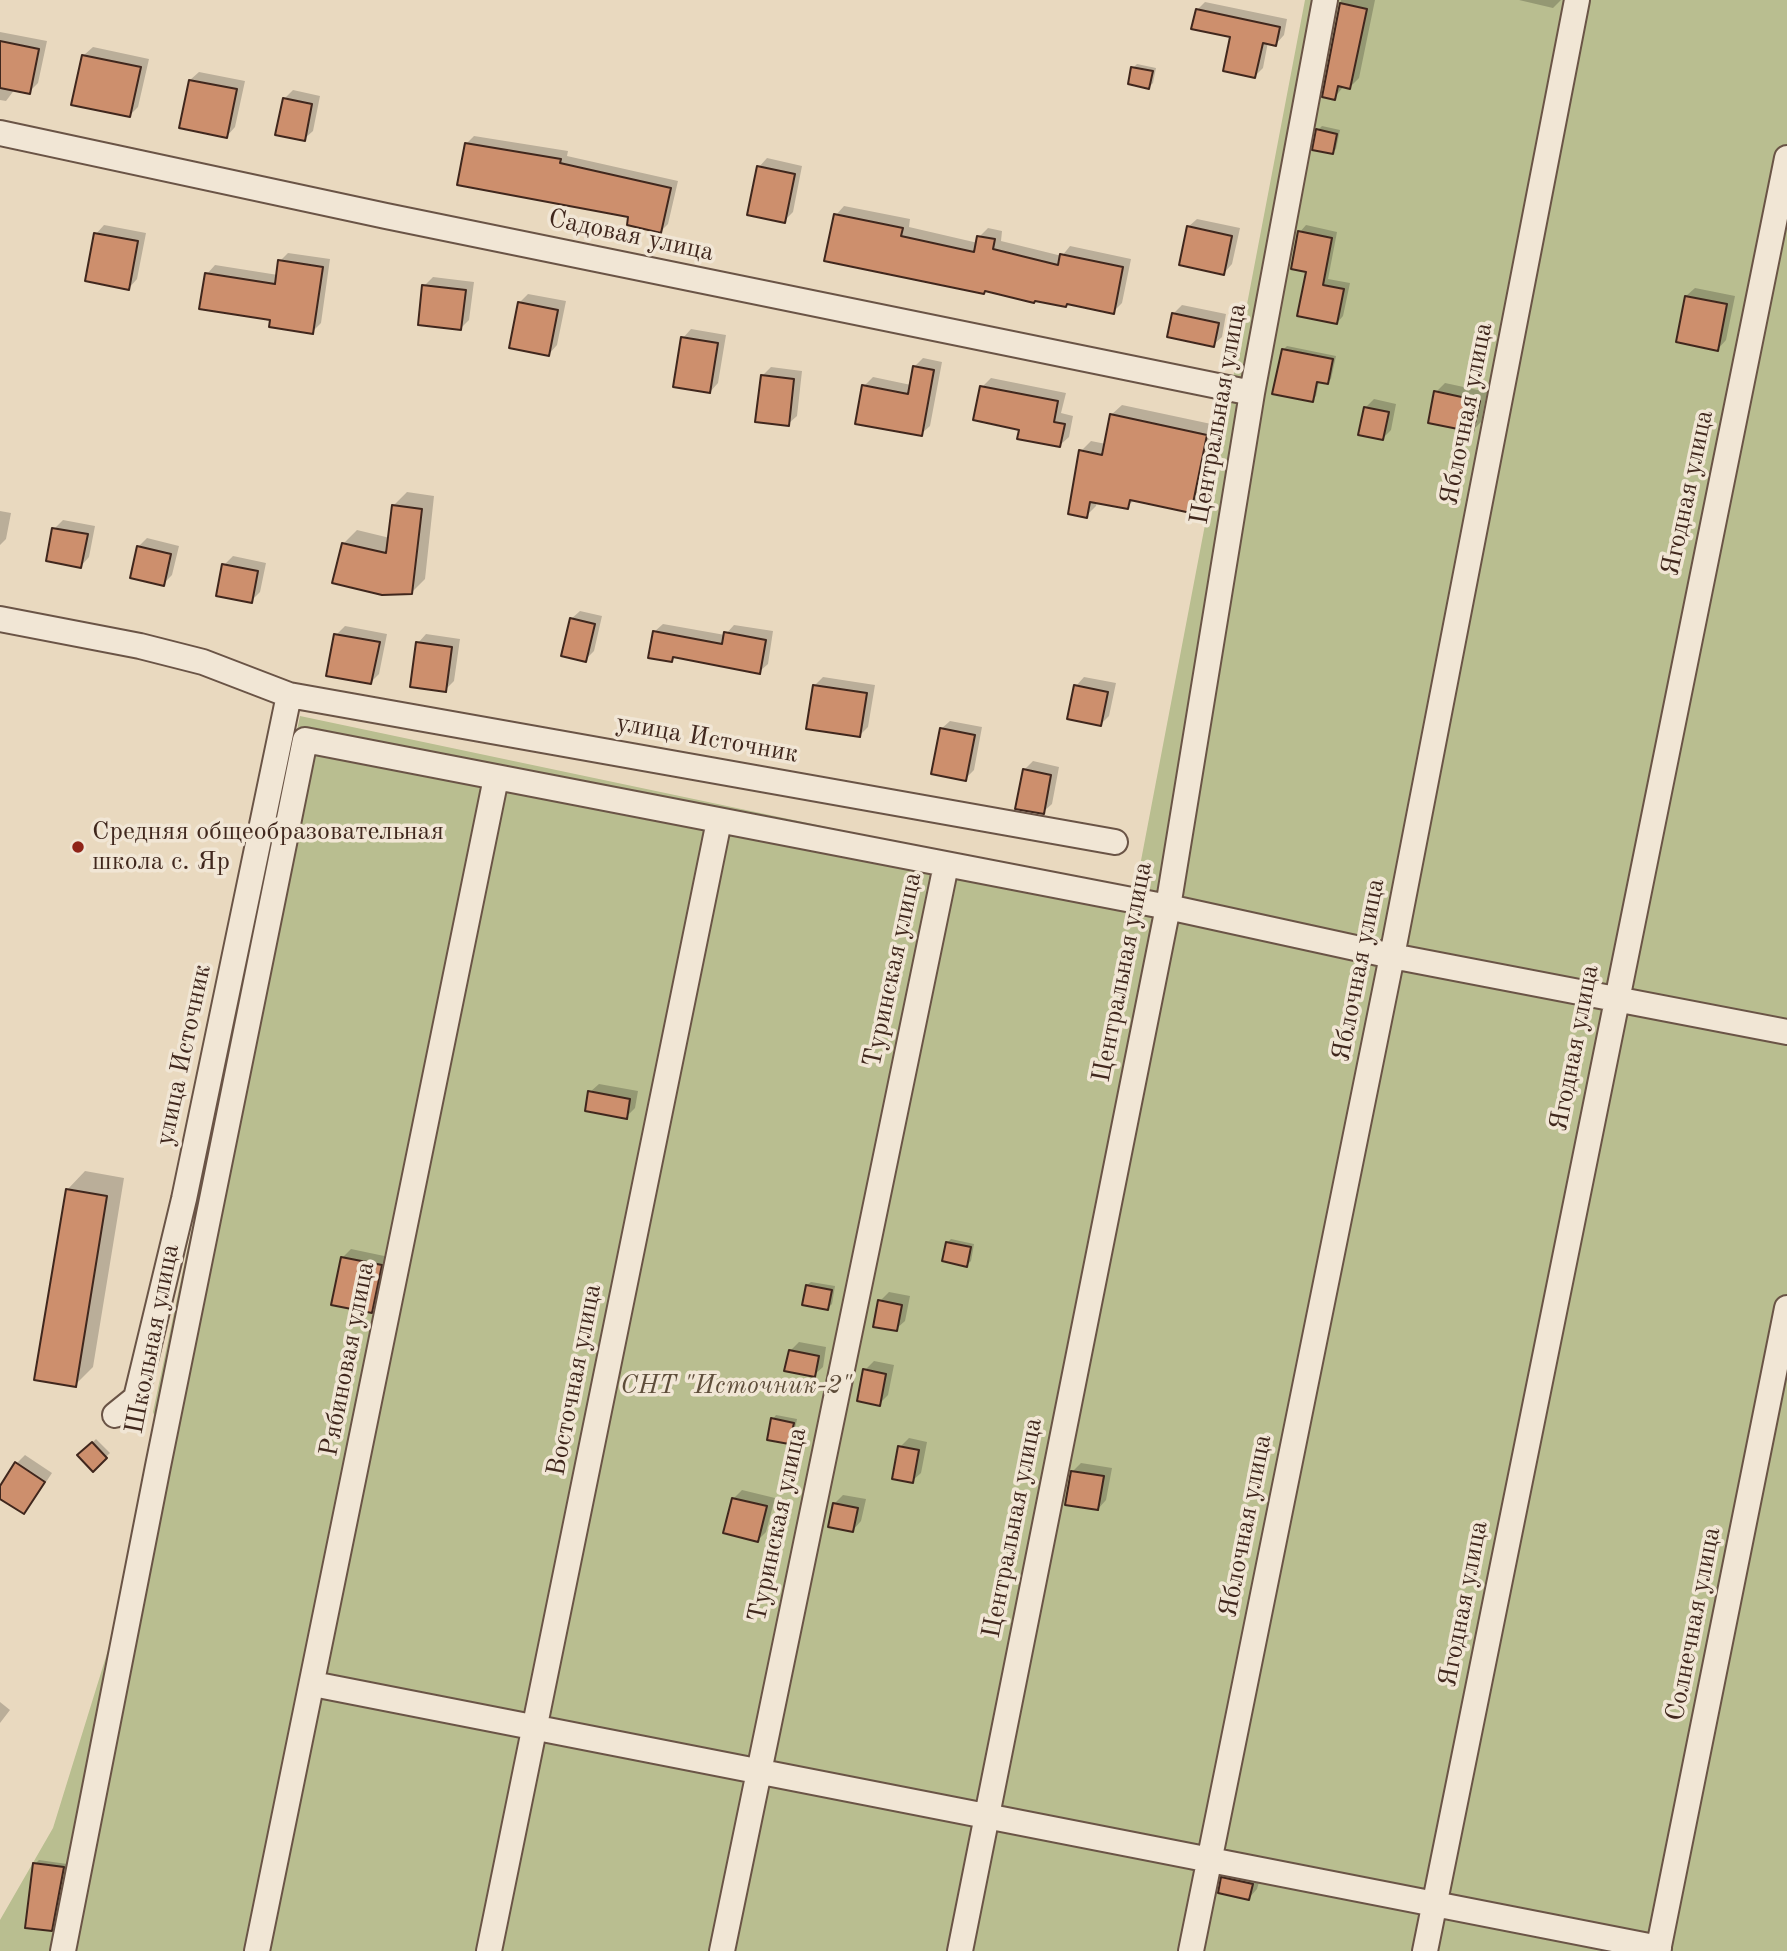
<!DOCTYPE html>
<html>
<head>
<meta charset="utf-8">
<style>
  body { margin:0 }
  canvas { display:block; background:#e9d9bf }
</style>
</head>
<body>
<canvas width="1787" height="1951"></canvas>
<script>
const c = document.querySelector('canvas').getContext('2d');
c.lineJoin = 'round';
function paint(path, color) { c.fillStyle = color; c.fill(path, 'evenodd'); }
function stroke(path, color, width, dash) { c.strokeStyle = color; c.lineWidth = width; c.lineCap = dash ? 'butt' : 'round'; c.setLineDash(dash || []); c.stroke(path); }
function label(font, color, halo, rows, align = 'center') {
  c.font = font + ' "Old Standard TT",serif'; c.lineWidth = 7; c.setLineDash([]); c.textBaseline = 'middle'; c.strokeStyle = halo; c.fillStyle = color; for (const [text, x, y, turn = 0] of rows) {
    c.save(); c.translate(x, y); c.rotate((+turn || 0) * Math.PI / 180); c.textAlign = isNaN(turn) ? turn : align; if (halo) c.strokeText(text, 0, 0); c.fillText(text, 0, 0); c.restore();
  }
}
const green = new Path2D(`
  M1305,0h482v1951h-1787v-31l53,-92 116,-375 -16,-41 147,-696 835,176z`);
const shadow = new Path2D(`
  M1341,0h34l-16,78 -9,9 -6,-1 -10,12 -10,-2z
  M1519,0h42l-8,8z
  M1205,2l82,17 -3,16 -8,9 -8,-2 -5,26 -8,8 -23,-40 -35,-26z
  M0,32l47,9 -9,42 -9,9 -14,-3 -9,12 -6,-1z
  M93,47l56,12 -11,48 -8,8 -46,-60z
  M1137,64l19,4 -3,15 -4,4 -16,-19z
  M199,72l46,9 -10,46 -8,9 -37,-56z
  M293,90l27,6 -7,35 -9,8 -20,-40z
  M1322,126l18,4 -4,19 -3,3 -15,-22z
  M474,136l94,15 -1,5 111,25 -10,43 -7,7 -30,-16 -164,-72z
  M767,158l35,8 -9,46 -9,9 -25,-54z
  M844,206l66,13 -1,8 69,16 1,-6 9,-9 14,3 -1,10 61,15 8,-10 61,13 -9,44 -9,9 -277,-97z
  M1197,219l43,9 -8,36 -8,9 -36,-46z
  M104,225l42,8 -9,46 -8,9 -33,-54z
  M1306,225l31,7 -9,47 22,4 -7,33 -6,7 -29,-53 -8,-38z
  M288,253l42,6 -9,64 -9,9 -40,-13 -65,-45 8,-9 63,10 2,-14z
  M433,277l41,5 -5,38 -8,8 -37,-42z
  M1695,288l40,8 -9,44 -8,9 -32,-53z
  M528,294l38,7 -9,44 -8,9 -30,-51z
  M1182,305l44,9 -4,23 -9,8 -40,-31z
  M691,329l35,6 -8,48 -8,9 -27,-54z
  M1287,346l49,10 -5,23 -4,4 -8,-2 -3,15 -4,4 -29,-50z
  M923,358l19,4 -12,64 -9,8 -57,-48 9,-9 38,8 3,-18z
  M771,367l31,4 -5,45 -9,8 -26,-48z
  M991,378l75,15 -5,20 12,3 -4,21 -9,8 -39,-16 -39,-42z
  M1445,383l42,9 -6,30 -8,8 -37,-38z
  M1374,399l22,5 -5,26 -9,9 -17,-31z
  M1122,405l94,20 -15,76 -10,10 -56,-12 -8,8 -30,-6 -1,5 -10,10 -5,-65 10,-10 15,3 5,-29z
  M407,492l27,4 -9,83 -13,13 -69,-48 14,-14 33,8 3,-32z
  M0,511l11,2 -5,26 -6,6z
  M63,520l32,6 -6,31 -8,9 -27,-37z
  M147,538l32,8 -7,29 -9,9 -25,-37z
  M233,556l33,7 -6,29 -9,9 -27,-36z
  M580,611l22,5 -8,35 -9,9 -14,-41z
  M663,624l62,11 9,-10 39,6 -5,33 -9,8 -83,-16 -4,4 -18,-28z
  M345,626l42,8 -8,40 -8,8 -35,-47z
  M426,634l34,5 -6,42 -9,9 -27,-47z
  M823,677l52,8 -7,42 -8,8 -46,-49z
  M1084,677l32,6 -7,33 -8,8 -25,-38z
  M950,721l32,6 -8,43 -9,9 -24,-50z
  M1033,761l26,6 -7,37 -9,8 -19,-42z
  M599,1084l39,7 -3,17 -9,9 -36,-25z
  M85,1171l39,7 -31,189 -18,18 -8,-195z
  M951,1239l23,5 -3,17 -4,4 -20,-22z
  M351,1249l38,8 -9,45 -9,9 -29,-53z
  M811,1282l24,4 -3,18 -4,4 -21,-23z
  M889,1292l21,4 -5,25 -9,8 -16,-28z
  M799,1342l27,5 -3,20 -9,8 -24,-24z
  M874,1361l20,4 -6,30 -9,9 -14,-34z
  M776,1415l21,4 -4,20 -4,3 -16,-23z
  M909,1438l18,4 -6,31 -9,8 -12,-34z
  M96,1439l14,14 -17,16 -13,-14z
  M25,1455l27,18 -20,30 -8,9 -24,-16v-7l17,-26z
  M1081,1463l31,5 -6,32 -8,9 -26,-37z
  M742,1490l33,8 -9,34 -8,8 -25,-41z
  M843,1495l23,4 -5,22 -8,9 -19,-26z
  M0,1702l10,8 -10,13z
  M39,1860l28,4 -12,62 -4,4 -16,-66z
  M1231,1869l30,6 -4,14 -8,9 -26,-20z`);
const building = new Path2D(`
  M1340,3l27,6 -17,80 -12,-3 -3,14 -13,-3z
  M1196,9l84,18 -4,19 -13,-3 -8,35 -32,-7 7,-34 -39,-8z
  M0,41l39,8 -9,45 -30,-6z
  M82,55l59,12 -11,50 -59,-12z
  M1131,67l22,4 -4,18 -21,-5z
  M189,80l48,9 -10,49 -48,-10z
  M283,98l29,6 -7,37 -30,-6z
  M1316,129l21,5 -4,20 -21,-4z
  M465,143l96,16 -1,4 111,25 -10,45 -34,-8 1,-8 -171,-32z
  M757,166l38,8 -10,49 -38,-8z
  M834,214l69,14 -2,8 73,16 3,-16 18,3 -2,10 65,16 2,-11 63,13 -9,47 -47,-10 -1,3 -31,-6 -1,2 -49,-12 -1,3 -160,-33z
  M1187,226l45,10 -8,39 -45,-10z
  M1298,231l34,7 -9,47 21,4 -7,35 -40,-8 9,-44 -15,-3z
  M94,233l44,8 -9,49 -44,-9z
  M278,260l45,7 -10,67 -44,-7 1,-7 -71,-11 6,-36 70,11z
  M422,285l44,5 -5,40 -43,-5z
  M1685,296l42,8 -9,47 -42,-9z
  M518,302l40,8 -9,46 -40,-8z
  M1172,313l47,10 -5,24 -47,-10z
  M681,337l37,6 -8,50 -37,-6z
  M1282,349l51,10 -5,25 -11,-2 -4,20 -41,-8z
  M913,366l21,4 -12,66 -67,-12 7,-39 46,9z
  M761,375l33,4 -5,47 -34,-4z
  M980,386l78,15 -4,21 11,2 -5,23 -43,-8 2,-9 -46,-10z
  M1434,391l46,10 -7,31 -45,-9z
  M1364,407l25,5 -6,28 -25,-5z
  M1110,414l97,21 -16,78 -61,-13 -2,9 -38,-7 -3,16 -19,-4 11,-64 23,5z
  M392,505l30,4 -10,85 -30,1 -50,-12 10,-40 44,10z
  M52,528l36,6 -7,34 -35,-7z
  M137,546l34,8 -7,32 -34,-8z
  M222,564l36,7 -6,32 -36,-7z
  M570,618l25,6 -9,38 -25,-6z
  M653,631l69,13 2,-12 42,8 -6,34 -87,-17 -1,5 -24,-4z
  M334,634l46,8 -9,42 -45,-8z
  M416,642l36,5 -6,45 -36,-5z
  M813,685l54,8 -7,44 -54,-8z
  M1074,685l34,7 -7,34 -34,-7z
  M940,728l35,7 -9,46 -35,-7z
  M1023,769l28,6 -7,39 -29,-5z
  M588,1091l42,8 -3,20 -42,-8z
  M66,1189l41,7 -31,191 -42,-7z
  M946,1242l25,5 -4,20 -25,-6z
  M341,1257l41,8 -10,48 -41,-8z
  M806,1285l26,5 -4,20 -26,-5z
  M878,1300l24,5 -5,26 -24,-4z
  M789,1350l30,6 -4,21 -31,-6z
  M863,1369l23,5 -6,32 -23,-5z
  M771,1418l23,5 -5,21 -22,-4z
  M92,1442l15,16 -14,14 -16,-17z
  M898,1446l21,4 -6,33 -21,-4z
  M15,1462l30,20 -21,32 -24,-15v-13z
  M1071,1471l33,5 -6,34 -33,-5z
  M732,1498l35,8 -9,36 -35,-9z
  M833,1503l25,5 -5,24 -25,-5z
  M33,1863l31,4 -12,64 -27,-3z
  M1221,1877l32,7 -4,16 -31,-7z`);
const street = new Path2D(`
  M0,133l386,83 866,177
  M0,619l140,27 63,16 86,33 826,147
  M115,1415l21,-17 48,-199 105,-504
  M313,1684l1346,264
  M63,1951l95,-485 147,-726 863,167 224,49 395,76
  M257,1951l239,-1173
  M489,1951l230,-1130
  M722,1951l224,-1086
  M960,1951l208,-1044 84,-514 73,-393
  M1191,1951l201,-995 185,-956
  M1425,1951l362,-1793
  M1658,1951l129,-643`);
const markers = [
  [78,847,7,"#8f2418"]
];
const streetNames = [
  ["Садовая улица",631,236,12],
  ["Центральная улица",1219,414,-80],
  ["Яблочная улица",1467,414,-79],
  ["Ягодная улица",1688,493,-78],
  ["улица Источник",707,739,10],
  ["Туринская улица",893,970,-78],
  ["Яблочная улица",1359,970,-79],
  ["Центральная улица",1123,972,-79],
  ["Ягодная улица",1575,1048,-79],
  ["улица Источник",184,1055,-78],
  ["Школьная улица",153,1339,-79],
  ["Рябиновая улица",348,1359,-79],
  ["Восточная улица",575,1380,-79],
  ["Туринская улица",778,1525,-78],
  ["Яблочная улица",1246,1526,-79],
  ["Центральная улица",1013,1528,-79],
  ["Ягодная улица",1464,1604,-79],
  ["Солнечная улица",1694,1624,-79]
];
const poiNames = [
  ["Средняя общеобразовательная",92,832],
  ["школа с. Яр",92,862]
];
const parkNames = [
  ["СНТ \"Источник-2\"",736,1386]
];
paint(green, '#b9be90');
paint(shadow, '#0003');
paint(building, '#cd8f6d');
stroke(building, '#40271d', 2);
stroke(street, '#6a5446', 28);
stroke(street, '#f1e6d5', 24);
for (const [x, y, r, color] of markers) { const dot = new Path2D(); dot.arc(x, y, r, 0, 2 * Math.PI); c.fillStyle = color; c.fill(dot); stroke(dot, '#f1e6d5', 2.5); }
label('26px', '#40271d', '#f1e6d5', streetNames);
label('26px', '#40271d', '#f1e6d5', poiNames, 'left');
label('italic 26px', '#5e4d3a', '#f1e6d5', parkNames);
</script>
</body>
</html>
